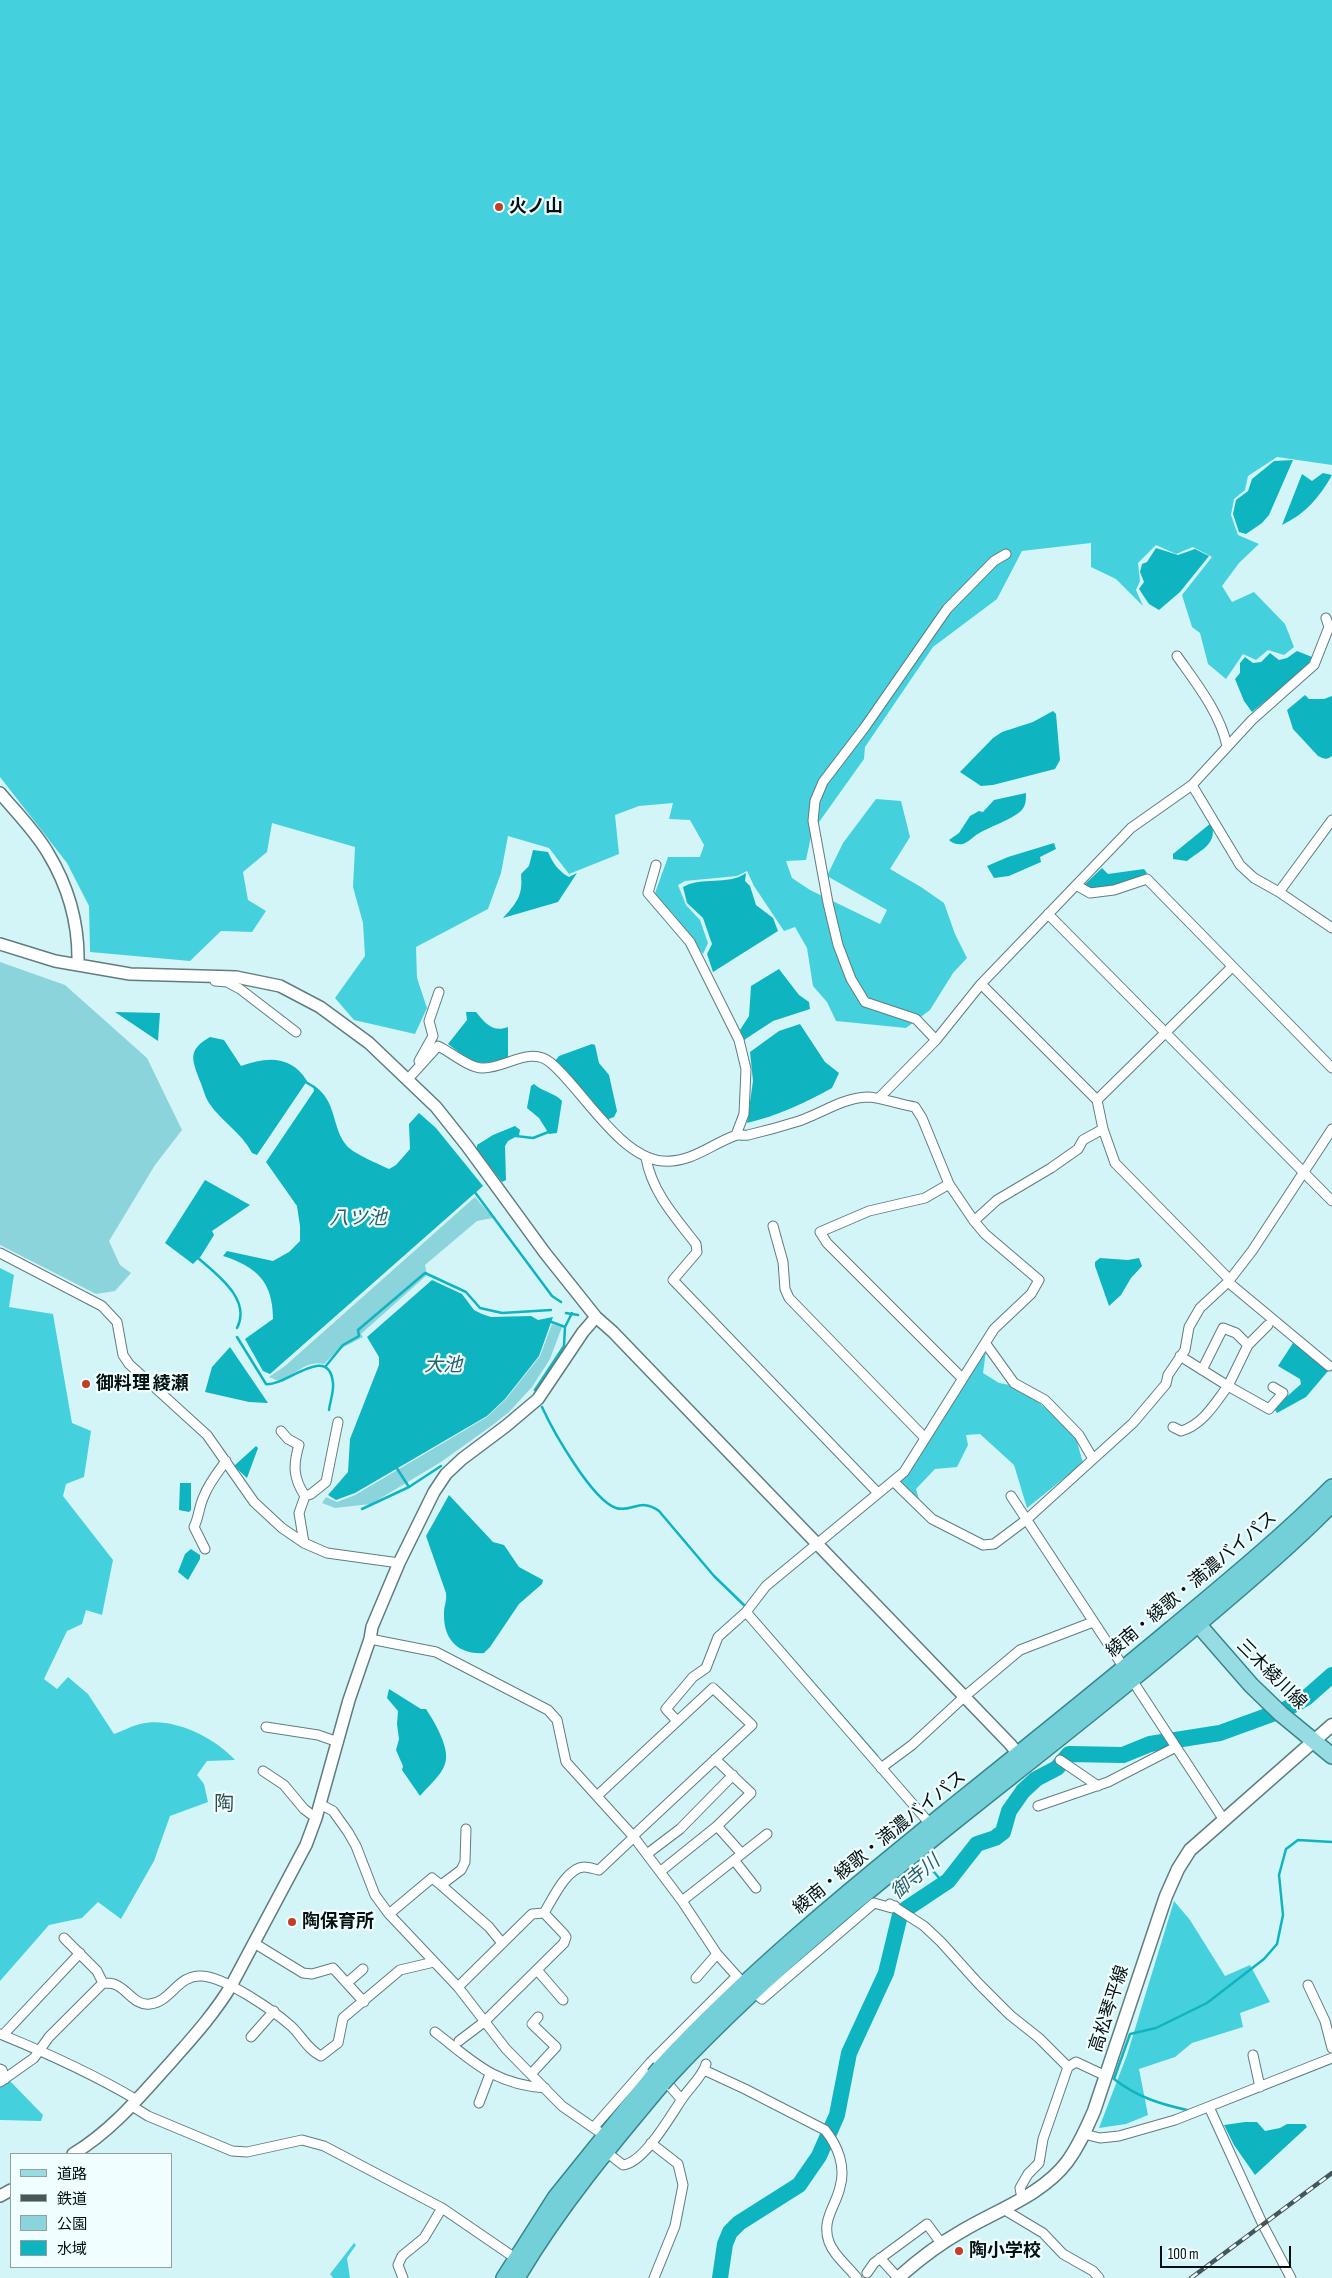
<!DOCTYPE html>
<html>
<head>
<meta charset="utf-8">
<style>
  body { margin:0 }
  #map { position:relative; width:1332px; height:2278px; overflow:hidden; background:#d4f5f8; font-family:"Sofia Sans Condensed","Noto Sans JP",sans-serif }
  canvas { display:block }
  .legend { position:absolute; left:10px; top:2153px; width:162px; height:115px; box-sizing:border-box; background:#f1feff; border:1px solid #939fa0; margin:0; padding:6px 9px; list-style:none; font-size:15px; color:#051011 }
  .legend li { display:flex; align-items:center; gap:10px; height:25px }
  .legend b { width:25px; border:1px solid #939fa0 }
  .scale { position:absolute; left:1160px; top:2246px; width:131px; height:22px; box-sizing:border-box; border:2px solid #051011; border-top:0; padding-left:6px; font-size:15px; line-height:18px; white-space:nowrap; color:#051011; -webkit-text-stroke:4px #f1feff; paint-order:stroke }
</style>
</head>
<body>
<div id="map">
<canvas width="1332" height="2278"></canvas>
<ul class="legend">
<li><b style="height:6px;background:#97dce2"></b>道路</li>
<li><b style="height:6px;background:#455759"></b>鉄道</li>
<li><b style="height:14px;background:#8bd4db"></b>公園</li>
<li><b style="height:14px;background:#0eb4c0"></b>水域</li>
</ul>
<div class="scale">100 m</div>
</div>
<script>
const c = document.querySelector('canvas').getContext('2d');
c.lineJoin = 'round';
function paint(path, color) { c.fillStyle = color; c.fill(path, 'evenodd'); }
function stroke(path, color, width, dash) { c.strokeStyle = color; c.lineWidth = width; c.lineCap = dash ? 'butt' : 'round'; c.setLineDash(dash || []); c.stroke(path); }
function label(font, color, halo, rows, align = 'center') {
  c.font = font + ' "Sofia Sans Condensed","Noto Sans JP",sans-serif'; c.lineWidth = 4.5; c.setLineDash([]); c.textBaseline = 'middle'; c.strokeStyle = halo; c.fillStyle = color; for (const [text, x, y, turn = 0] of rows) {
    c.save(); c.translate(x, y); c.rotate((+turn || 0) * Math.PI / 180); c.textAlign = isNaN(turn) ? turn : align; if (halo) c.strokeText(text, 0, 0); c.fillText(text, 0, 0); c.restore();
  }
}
const green = new Path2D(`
  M0,962l65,23 82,73 35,72 -27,35 -46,76 11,24 11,8 -16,18 -19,3 -96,-49z
  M475,1197l18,21 -16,3 -52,44 2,10 -66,59 2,3 -25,13 -14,14c-16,-4 -29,9 -42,18l-13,-5 16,-11z
  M552,1324l10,3 -12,32 -18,28 -23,25 -15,12 -53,38 -70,42 -36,4 -13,-5 4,-6 11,5 18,-7 132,-78 19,-18 34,-43z`);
const forest = new Path2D(`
  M0,0h1332v465l-55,-8 -29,19 -3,14 -11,9 -3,16 7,20 21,9 -20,19 -17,23 10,16 22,-10 31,32 9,23 -10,8 -16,-5 -12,10 -13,-6 -17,25 -18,-15 -8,-31 -8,-6 -10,-32 30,-38 -19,-10 -17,7 -20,-9 -18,18 2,18 -4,9 7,16 -27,-27 -25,-12v-24l-69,8 -25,48 -64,48 -68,100 -1,12 -52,73 -6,28 -20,1 6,17 18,12 70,34 7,-14 -60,-34 16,-33 33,-44 25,2 9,36 -20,32 31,18 23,16 11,31 12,24 -14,15 -23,37 -24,18 -70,-7 -9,-19 -14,-16 -6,-38 -12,-21 -11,4 -30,-45 -7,-15 -10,5 -52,5 -7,4 8,20 14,15 8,23 -5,11 -30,-40 -19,-18 14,-39h32l4,-12 -14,-25 -21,-1 4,-16 -34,3 -24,9 4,39 -50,20 -20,-26 -41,-12 -7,37 -13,36 -72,38 1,31 10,30 -12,26 -61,-14 -19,-22 30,-42 -2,-33 -10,-36 2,-40 -83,-24 -5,29 -24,20 5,28 18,11 -14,21 -31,-1 -31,30 -100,-9 -1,-46 -22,-43 -67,-86z
  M0,1268l14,7 -5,32 44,7 19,109 19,8 -7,46 -18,7 -3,12 50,64 -11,55 -16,-5 -4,14 -15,7 -23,48 13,10 11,-12 20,17 26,40c9,-3 17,-8 26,-10 32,-8 74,13 95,36l-28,1 -10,14 7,9 4,18 -38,14 -16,45 -33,58 -23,-17 -16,16 -33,7 -49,56z
  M986,1351l-3,22 16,10 11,2 23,13 21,17 22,23 7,25 -56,45 -13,-43 -34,-31 -14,1 2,10 -11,22 -22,2 -19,20 4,14 -22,-22 9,-8z
  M1174,1901l16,19 35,56 25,-11 20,37 -30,11 3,14 -51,16 -17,14 -36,12 9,46 -22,9 -27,4 28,-73z
  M9,2080l34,35 -2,6 -41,-1v-34z
  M354,2243l2,2 -9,13 3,20h-17l-3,-4z`);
const water = new Path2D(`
  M1293,460l-24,55 -7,8 -16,11 -7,-2 -6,-18 3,-14 12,-9 4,-12 22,-18z
  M1323,473l9,2c-12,22 -27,39 -50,50l20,-51 10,7z
  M1156,548l22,7 17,-6 14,7 -29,36 -21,18 -10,-6 -10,-15 5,-7 -4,-10 2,-8 5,-2z
  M1297,651l15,6 -6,11 -54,44 -8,-11 -9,-22 5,-6v-10l5,-6 8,6 8,-1 9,-9 9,7 8,-2z
  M1305,695l4,4h15l8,-3v60c-5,4 -8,3 -14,0l-25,-27 -6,-19z
  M1053,711l3,3 4,46 -5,9 -62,16 -12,1 -21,-14 33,-34 9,-6 31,-10z
  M1026,793c0,7 0,13 -5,18 -10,9 -33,16 -45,24 -4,3 -8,7 -13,9 -5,1 -10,0 -14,-4l10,-7 11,-17 9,-5 4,1 11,-12z
  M1211,823c8,20 -10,27 -24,38l-14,-2v-5z
  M1054,843l2,6 -16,8 1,5 -32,14 -15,2 -7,-12 21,-9z
  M533,850l15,2c5,11 10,19 21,25l8,-4 -19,29 -55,16c14,-16 20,-22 18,-44l8,-8z
  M1102,868l6,6 36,-5 3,4c-15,9 -48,23 -63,12z
  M746,873l-1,8 5,5 6,19 17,13 5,13 -65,41 -6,-18 5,-10 -9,-26 -16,-15 -4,-16c19,-11 44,-1 63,-14z
  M779,969l20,26 10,7 1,7 -37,12 -29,19 -4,-10 9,-14 2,-30z
  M115,1012l45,1 -2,28z
  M466,1012h10c9,11 17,21 32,15v31c-33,9 -34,6 -60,-14l19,-24z
  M800,1024l25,38 14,11 -7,15c-27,15 -55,28 -85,35l6,-42 -3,-29 29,-21z
  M210,1037l14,3 17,26c27,-10 51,-10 66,15l-50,74 -5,-2c-11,-21 -31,-32 -43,-50 -4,-6 -6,-15 -9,-22 -8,-21 -13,-31 10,-44z
  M592,1044l3,1 4,18 10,12 8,36 -3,6 -8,3 -51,-59 4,-5z
  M534,1084c9,8 21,9 28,17l-5,32 -8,1 -10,-16 -12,-10 4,-22z
  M313,1085c25,16 18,43 34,61 7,8 32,18 42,23l7,-4 14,-16 -1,-25 10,-11 17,15 47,58 -213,188 -7,-3 -18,-32 28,-20c0,-37 -16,-52 -50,-63l4,-5 46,10 16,-9 11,-11v-15l-3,-20 -31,-44 48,-71z
  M515,1126l5,4 -1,5 -11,6 -3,5 1,34 -4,2 -25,-33v-4l16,-10z
  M205,1180l45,25 -38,26 2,4 -13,21 -8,8 -28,-21z
  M1100,1258l28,2 11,-2 3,8 -11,12 -10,17 -12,11 -14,-40v-4z
  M432,1280l30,14 12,16 8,4 9,3 40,-1 7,4 15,-3 -14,39 -34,43 -18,17 -132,77 -19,7 -8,-5 20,-23 2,-33 29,-74v-8l-12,-20z
  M1293,1343l36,27 -23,27 -29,16 -3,-5 27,-24 -1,-5 -22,-13z
  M230,1347l38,56 -19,-1 -44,-10 7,-25z
  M256,1446l2,2 -11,30 -13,-12z
  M180,1483h11v27l-2,2 -10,-2z
  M449,1495l44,47 11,3 15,22 24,13 -1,4 -23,20 -29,43 -6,6c-26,2 -41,-14 -40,-40 0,-7 3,-12 2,-20l-20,-57z
  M191,1549l9,6v4l-12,21 -10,-8 7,-18z
  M389,1689l32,20h5c8,12 25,40 19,55 -4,12 -17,22 -25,32l-18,-26 1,-4 -7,-16 3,-11 -2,-15 1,-13 -11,-13z
  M1245,2122h12l8,9 15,-3 7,-4h18l2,3 -52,48 -21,-30 -10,-20z`);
const stream = new Path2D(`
  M304,1081l10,6
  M516,1136l17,2 18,-7
  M474,1191l78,105 9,6
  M197,1257c19,17 55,42 40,71
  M566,1313l12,2
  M549,1321l16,6
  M237,1337l29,47c19,3 63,-42 67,-1 1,8 -3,19 -4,27
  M325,1367l18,-22 16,-9 -1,-6 67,-57 41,19 14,16 22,5 49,-3
  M535,1390l29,-44 1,-19 7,-14
  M542,1407c11,24 50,93 74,101 16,5 24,-11 43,3l55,65 32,31
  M396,1467l13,20
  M362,1509l47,-22 32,-21
  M753,1614l124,142
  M924,1860l20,24
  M1187,2110c-27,-6 -50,-13 -73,-31l16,-45 26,-6 51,-25 57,-44 13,-15 6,-29 -4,-40 7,-26 12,-9 34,2`);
const river = new Path2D(`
  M720,2278l5,-34 5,-12 9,-9 60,-38 20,-29 18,-41 12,-62 37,-80 14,-58 6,-6 42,-28 29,-37 18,-6 8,-6 6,-21 14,-20 13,-12 21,-11 12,-14 54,1 27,-11 70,-11 66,-24 20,-11 26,-23`);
const minor = new Path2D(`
  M1177,656c19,27 43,57 50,90
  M1192,785l48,80 14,13 25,14 53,36
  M656,865l-8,28 42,49 49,98 7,29 -2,45 -8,21
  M1076,885l14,8 24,-3 33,-11 185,189
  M1279,892l53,-72
  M1048,914l284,287
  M215,981l12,1 13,7 56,43
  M981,984l116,116 6,29 12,34 114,116
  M936,1040l-20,-21 -51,-17 -14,-23 -13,-34 -10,-42 -15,-82 2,-20 8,-19 42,-55 82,-118 47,-48 12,-7
  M419,1061l14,-25 -4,-15 10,-29
  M408,1079l30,-33c13,6 31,22 44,22 23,1 48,-23 69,-5 31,26 69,95 112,98 28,2 47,-16 71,-25 4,-2 9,0 14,-1 17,-4 35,-9 51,-14 23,-8 44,-23 68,-24 13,0 34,8 48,10l7,11 27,66 25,37 11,13 54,46 -8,14 -37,35 -90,143 -138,114 -20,26 -28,25 -12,31 -13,9 -27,32 11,12
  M879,1098l57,-58 45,-56 150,-156 61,-43 60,-65 62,-55 15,-38 -3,-9
  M1097,1100l135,-133
  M646,1158c6,34 29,59 50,86l1,8 -24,28 204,212
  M949,1184l-24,14 -56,13 -49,21 7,11 135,135
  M974,1221l23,-21 54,-32 27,-19 5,-9 20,-11
  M773,1226l10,36 2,27 4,9 136,140
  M0,1253l102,53 15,16 6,33 6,9 78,71 47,67 28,26 22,15 23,10 72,10
  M1228,1282l101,84
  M986,1344l28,39 31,17 34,35 14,24
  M1180,1356l48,30 20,-41 20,-20
  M1202,1370l21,-42 13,5 12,12
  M1173,1427l8,4c22,-6 34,-28 47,-45l41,23 14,-16 -10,-6
  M281,1431l7,8 11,6c-6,20 -6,33 6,51l-6,17 5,30
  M893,1481l39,38 51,26 11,-1 32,-24 107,-97 33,-39 2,-9 17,-25 4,-23 11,-19 28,-26 24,-31 80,-122
  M305,1496l6,-2 15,-12 12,-60
  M1011,1496l213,324
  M205,1549l-11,-22c5,-10 5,-21 10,-31 5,-13 14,-24 22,-35
  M746,1612l185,213
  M370,1639l66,13 112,58 9,10 9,42 67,74 49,65 35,53 26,29 19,16 112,-96 18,5 3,-2
  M266,1727l52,8 20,7
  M1060,1760l38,26
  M881,1768l31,-23 52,-48 56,-47 73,-28
  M263,1771l21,14 20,24 12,9
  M598,1795l115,-107 39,37 -119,111
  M320,1804l13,7 15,21 8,14 19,49 14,19 69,73 48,62 56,57 46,32
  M1038,1806l70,-24 68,-35
  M717,1826l25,28
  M647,1854l33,-25 53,-54
  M734,1860l22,28
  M661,1871l56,-45 34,-33 -36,-34
  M441,1885l48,42 13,16
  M682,1901l85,-67
  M890,1904l34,22 17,16 37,41 32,32 29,23 29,29
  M389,1914l43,-36 9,7 20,-15 4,-8 1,-33
  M64,1938l33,33 6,12c3,0 8,0 11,1 13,4 20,22 36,20 21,-2 28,-30 52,-28 23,1 72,35 89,50 11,10 16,23 30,30l17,-13 5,-25 57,-48 34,-8
  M254,1943l49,30 9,1 21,-6 31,34
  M537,1970l26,30
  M696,1978l21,-24
  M347,1983l16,-14
  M1308,1985l17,36 7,27
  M458,1987l74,-73 12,-1c8,-13 23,-46 40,-46 5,0 10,2 15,3l35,-33
  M435,2032c39,30 58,52 110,56
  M0,2034c47,19 93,40 137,66
  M3,2035l77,-82
  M251,2037l23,-26
  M459,2041l25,-19 80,-79 2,-6 -2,-3 -20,-21
  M1253,2055l7,32
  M0,2069l2,1 3,9
  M704,2070l41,19 80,41c13,16 21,37 15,57 -4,19 -19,33 -11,55 5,14 19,24 28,36
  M531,2074l25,-27 -24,-23 6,-7
  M663,2078l18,21
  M0,2082l34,-24 15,-21 54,-54
  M479,2103l11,-29
  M132,2106l16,10 84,35 15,1 55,-12 22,6 118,62 76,52
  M1209,2107l54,118 28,53
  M594,2127l56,-64 87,-87
  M1084,2134l16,4 19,-2 56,-16 157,-62
  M651,2143l27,21 5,21 -8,41 -21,52
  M605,2151l18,14c21,-2 48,-50 59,-66 7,-11 21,-23 24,-35
  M1022,2198l-2,-10 8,-14 11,-11 4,-24 25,-72 8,-5 30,14
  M1003,2209l40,24 20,21 30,17 6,7
  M880,2258l18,20
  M867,2273l7,-10 53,-39 14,19
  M403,2278l-5,-13 4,-9 22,-18 18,-30`);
const tertiary = new Path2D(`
  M0,793c16,19 36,39 48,60 20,33 31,72 30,111
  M0,944l55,17 75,13 106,3 44,9 40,21 49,36 67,64 31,39 78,107 51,64 17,15 397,412 13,16
  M73,2154c40,-24 68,-59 99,-93 21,-24 42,-47 59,-75l75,-141 10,-27 33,-118 21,-61 2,-12 27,-64 35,-71 12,-18 16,-15 44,-33 32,-27 45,-67 13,-15
  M0,2196l11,-6`);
const secondary = new Path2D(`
  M898,2278c20,-18 41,-34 64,-47 35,-21 80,-36 105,-69 12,-16 19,-33 27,-51l72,-215 12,-27 12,-19 142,-125`);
const primary = new Path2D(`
  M1190,1615l61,70 30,29 51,42`);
const trunk = new Path2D(`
  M660,2068c88,-95 186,-175 286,-256 76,-61 151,-121 225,-183 55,-46 111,-92 161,-142
  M668,2077c154,-165 342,-293 513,-438 51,-44 104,-87 151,-135
  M504,2278l51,-80 99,-123
  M517,2278c41,-70 93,-132 145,-194`);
const rail = new Path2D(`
  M1191,2278l141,-105`);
const trunkBridge = new Path2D(`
  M654,2075l6,-7
  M662,2084l6,-7`);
const markers = [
  [499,207,5,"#c73c24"],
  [86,1384,5,"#c73c24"],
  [292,1922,5,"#c73c24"],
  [959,2251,5,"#c73c24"]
];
const poiNames = [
  ["火ノ山",509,207],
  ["御料理 綾瀬",96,1384],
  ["陶保育所",302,1922],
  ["陶小学校",969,2251]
];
const streetNames = [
  ["綾南・綾歌・満濃バイパス",1192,1585,-40],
  ["三木綾川線",1271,1675,45],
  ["綾南・綾歌・満濃バイパス",880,1843,-39],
  ["高松琴平線",1110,2009,-72]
];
const waterNames = [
  ["八ツ池",358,1219],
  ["大池",443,1366],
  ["御寺川",916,1878,-40]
];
const quarterNames = [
  ["陶",224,1805]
];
paint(green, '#8bd4db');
paint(forest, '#44d1dd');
paint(water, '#0eb4c0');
stroke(stream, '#0eb4c0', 2.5);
stroke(river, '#0eb4c0', 16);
stroke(minor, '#5f7d80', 11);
stroke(tertiary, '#5f7d80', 14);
stroke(secondary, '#5f7d80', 15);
stroke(primary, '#36868c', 18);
stroke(trunk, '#36868c', 18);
stroke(minor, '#fff', 9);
stroke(tertiary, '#fff', 11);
stroke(secondary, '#fff', 12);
stroke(primary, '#97dce2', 15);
stroke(trunk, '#74d0d8', 15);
stroke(rail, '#455759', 4.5);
stroke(rail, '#f1feff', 2.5, [8]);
stroke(trunkBridge, '#36868c', 18, []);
stroke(trunkBridge, '#74d0d8', 15);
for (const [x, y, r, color] of markers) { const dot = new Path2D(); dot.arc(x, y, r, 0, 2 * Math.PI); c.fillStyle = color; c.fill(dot); stroke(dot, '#f1feff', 2); }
label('bold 18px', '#051011', '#f1feff', poiNames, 'left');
label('18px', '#051011', '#f1feff', streetNames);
label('italic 19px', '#286166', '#f1feff', waterNames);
label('20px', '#2f4b4e', '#f1feff', quarterNames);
</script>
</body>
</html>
